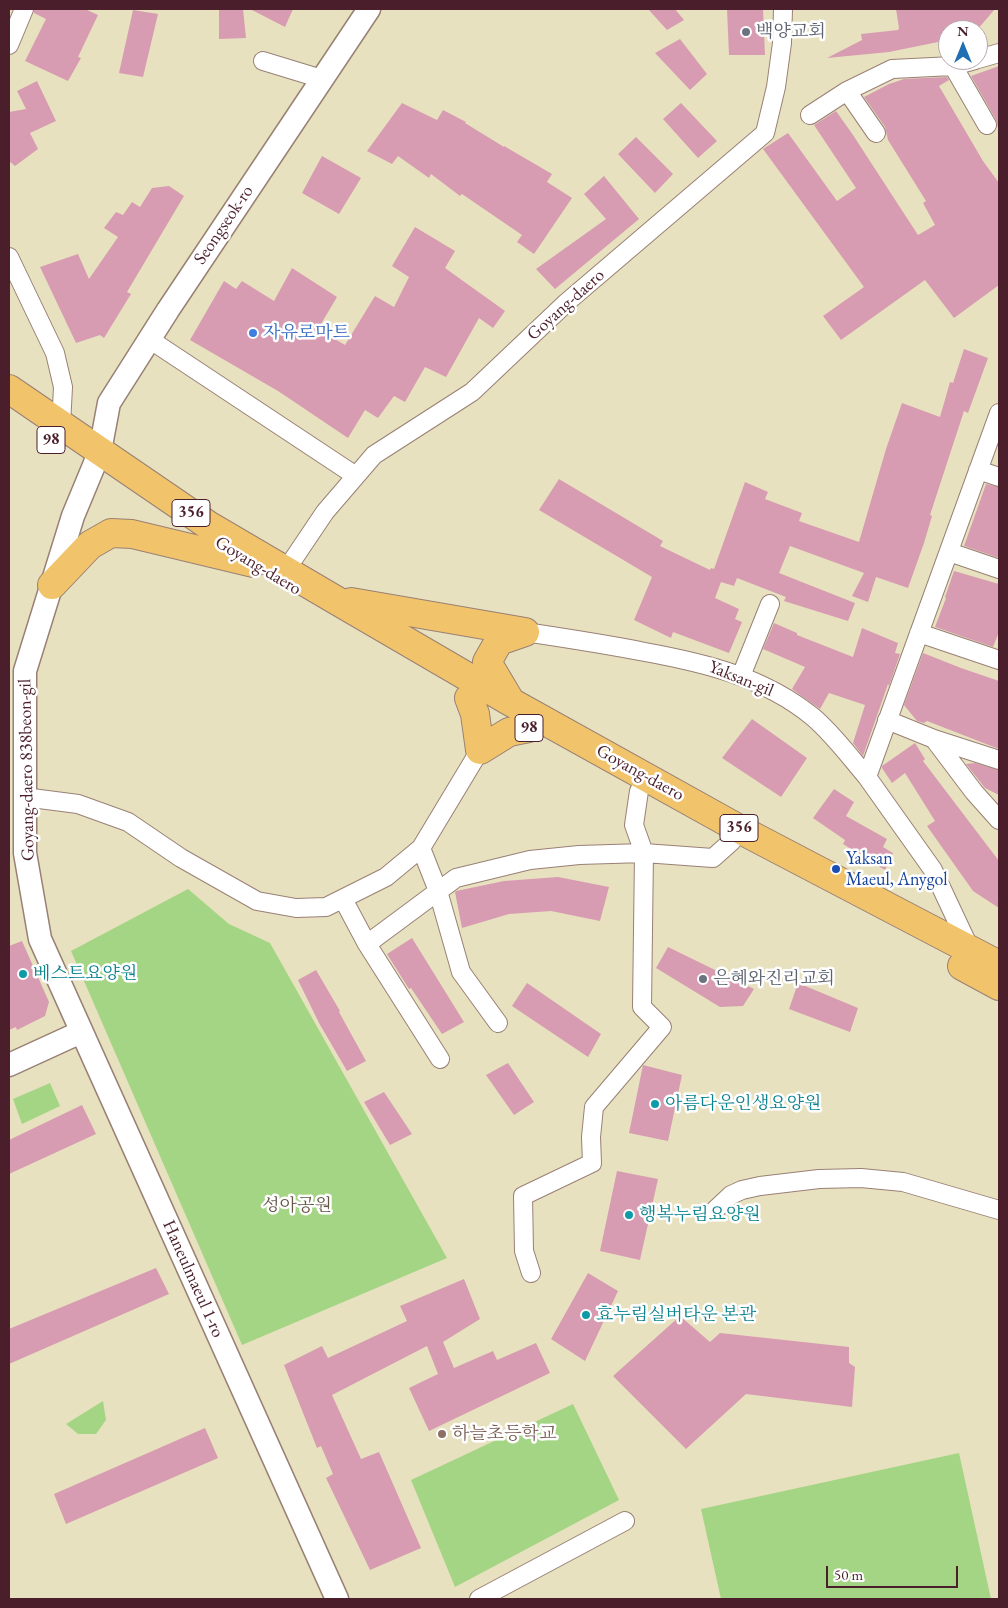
<!DOCTYPE html>
<html>
<head>
<meta charset="utf-8">
<style>
  body { margin:0 }
  #map { position:relative; width:1008px; height:1608px; overflow:hidden; background:#e8e1bf; font-family:"EB Garamond",serif }
  canvas { display:block }
  .frame { position:absolute; inset:0; border:10px solid #4a1f2b; pointer-events:none }
  .north { position:absolute; left:938px; top:20px; width:50px; height:50px; box-sizing:border-box; background:#fff; border:1px solid #b7a5aa; border-radius:50%; rotate:0deg; font-size:14px; font-weight:700; line-height:20px; text-align:center; color:#4a1f2b }
  .north::after { content:''; display:block; margin:auto; width:18px; height:22px; background:#1f6fb2; clip-path:polygon(50% 0,100% 100%,50% 72%,0 100%) }
  .scale { position:absolute; left:826px; top:1566px; width:132px; height:22px; box-sizing:border-box; border:2px solid #4a1f2b; border-top:0; padding-left:6px; font-size:15px; line-height:18px; white-space:nowrap; color:#4a1f2b; -webkit-text-stroke:4px #fff; paint-order:stroke }
</style>
</head>
<body>
<div id="map">
<canvas width="1008" height="1608"></canvas>
<div class="frame"></div>
<div class="north">N</div>
<div class="scale">50 m</div>
</div>
<script>
const c = document.querySelector('canvas').getContext('2d');
c.lineJoin = 'round';
function paint(path, color) { c.fillStyle = color; c.fill(path, 'evenodd'); }
function stroke(path, color, width, dash) { c.strokeStyle = color; c.lineWidth = width; c.lineCap = dash ? 'butt' : 'round'; c.setLineDash(dash || []); c.stroke(path); }
function label(font, color, halo, rows, align = 'center') {
  c.font = font + ' "EB Garamond","Noto Serif KR",serif'; c.lineWidth = 5; c.setLineDash([]); c.textBaseline = 'middle'; c.strokeStyle = halo; c.fillStyle = color; for (const [text, x, y, turn = 0] of rows) {
    c.save(); c.translate(x, y); c.rotate((+turn || 0) * Math.PI / 180); c.textAlign = isNaN(turn) ? turn : align; if (halo) c.strokeText(text, 0, 0); c.fillText(text, 0, 0); c.restore();
  }
}
const green = new Path2D(`
  M188,889l41,35 41,19 177,315 -205,87 -171,-394z
  M50,1083l10,23 -38,18 -9,-25z
  M103,1401l3,19 -10,14h-18l-12,-10z
  M573,1404l46,96 -164,87 -44,-107z
  M959,1453l32,146h-270l-20,-90z`);
const building = new Path2D(`
  M34,9h51l13,6 -20,42 3,1 -13,23 -43,-20 21,-42 -12,-6z
  M219,9h24l3,29 -27,1z
  M250,9h43l-8,18z
  M648,9h27l9,11 -17,10z
  M727,9h36l2,46h-36z
  M896,9h99l-18,21h-29v10l-59,12 -62,6 35,-18 -1,-6 37,-4 1,-2z
  M133,10l25,4 -15,63 -24,-4z
  M680,39l27,35 -17,16 -35,-37z
  M999,66v66l-3,-12 -25,-44z
  M947,77l2,3 -10,6 44,75 16,22v102l-45,33 -29,-38 -84,60 -18,-24 41,-29 -101,-138 25,-16 49,68 19,-13 -42,-63 22,-14 17,24 65,100 17,-10 -12,-22 3,-2 -38,-61 -3,-13 -21,-30 25,-13 15,-5z
  M37,81l19,40 -26,12 8,16 -23,17 -6,-5v-49l17,-3 -9,-18z
  M402,103l35,17 6,-10 23,12 -1,1 39,24v-1l48,28 -5,8 25,16 -38,56 -17,-12 5,-7 -60,-41 -2,2 -29,-22 -2,4 -31,-22 -6,8 -25,-13z
  M681,103l36,38 -19,17 -35,-39z
  M636,137l37,37 -18,19 -37,-39z
  M322,156l39,22 -22,36 -37,-21z
  M604,176l35,43 -84,70 -19,-20 70,-50 -22,-25z
  M169,186l15,10 -57,96 4,2 -27,44 -4,-3 -24,8 -36,-76 38,-13 11,25 29,-42 -14,-9 12,-16 7,3 9,-13 8,5 12,-19z
  M415,227l40,24 -10,17 60,43 -12,17 -14,-10 -33,59 -21,-10 -20,35 -11,-6 -16,22 -13,-8 -17,28 -70,-47 -88,-51 34,-59 12,8 6,-8 32,20 18,-33 45,29 -19,32 27,16 30,-49 19,11 15,-30 -17,-11z
  M964,349l24,9 -20,55 -4,-2 -34,104 2,1 -8,27 -16,45 -32,-11 -8,25 -16,-6 12,-23 -74,-27 -11,27 76,30 -7,18 -64,-20 2,-4 -49,-19 -3,8 -13,-4 -6,16 24,11 -4,10 7,3 -13,31 -56,-21 -2,6 -37,-18 18,-43 -113,-67 20,-31 104,62 -3,5 50,24 1,-2 3,1 31,-87 23,10 -3,7 37,14 -3,8 60,21 27,-93 16,-46 38,14 10,-35 3,1z
  M986,484l13,3v71l-35,-12z
  M954,571l45,13v48l-6,15 -58,-20 11,-29 -1,-1z
  M774,623l23,10v2l56,22 9,-29 36,15 -3,10 5,1 -11,32 -1,-2 -25,72 -10,-13 12,-38 -36,-12 -9,16 -28,-20 13,-22 -42,-18z
  M923,653l38,15 38,13v68l-72,-28 -3,2 -7,-2 -13,-16z
  M752,719l55,39 -26,39 -59,-39z
  M915,743l10,16 -2,2 76,100v47l-26,-17 -46,-65 8,-5 -30,-48 -13,10 -10,-15v-2z
  M975,763l24,7v25l-14,-7 -19,-24z
  M834,789l20,13 -8,14 41,23 -4,8 10,6 -8,17 -42,-26 2,-4 -32,-22z
  M558,877l51,10 -9,34 -49,-10 -42,3 -47,14 -7,-36 1,-1 48,-10z
  M412,938l52,84 -22,12 -31,-46 -2,1 -22,-35z
  M22,941l27,61 -4,14 -28,14 -1,-3 -7,3v-84z
  M668,947l86,42 -11,17 -23,1 -64,-39z
  M316,970l24,41 -1,1 27,49 -19,10 -28,-48 -21,-43z
  M527,983l74,51 -13,23 -76,-51z
  M798,983l60,25 -8,24 -61,-23z
  M508,1063l26,39 -20,13 -28,-40z
  M643,1065l39,10 -14,66 -39,-8z
  M384,1092l28,42 -22,11 -26,-43z
  M82,1105l14,29 -87,40v-34z
  M617,1171l41,8 -18,81 -40,-9z
  M156,1268l13,26 -160,70v-35z
  M588,1273l30,18 -33,70 -34,-22z
  M464,1279l16,40 -37,23 11,26 39,-17 4,9 39,-17 14,30 -121,58 -20,-43 29,-14 -11,-28 -95,49 29,64 18,-7 42,96 -51,22 -44,-92 7,-4 -12,-28 -4,2 -33,-83 38,-19 6,12 79,-37 -7,-15z
  M680,1316l30,26 10,-9 129,14v16l6,4 -3,40 -106,-13 -60,55 -73,-73z
  M205,1428l13,30 -152,66 -12,-30z`);
const minor = new Path2D(`
  M9,45l15,-36
  M978,59l21,-6
  M263,61l59,18
  M953,66l34,59
  M847,91l29,42
  M810,115l37,-24 45,-22 61,-3 22,-6
  M9,257l46,96 8,34 -2,38
  M149,339l207,137
  M978,470l21,7
  M949,552l50,17
  M286,570l39,-58 49,-57 98,-63 95,-90 198,-169 11,-46 6,-44 1,-34
  M525,632c40,6 80,12 120,20 60,11 119,25 168,65 20,17 37,40 54,60l132,-364
  M919,633l80,27
  M741,676l29,-72
  M887,720l47,19 65,21
  M934,739l40,53 25,28
  M867,777l66,93 38,81
  M24,797l54,7 50,18 53,36 76,43 39,7 30,-1 60,-30 35,-29 59,-98
  M421,848l17,43 23,81 37,51
  M343,899l24,45
  M440,1059l-73,-115 89,-66 74,-18 49,-5 65,-2 69,5 19,-17
  M715,1210l16,-15 11,-5 18,-4 59,-7 42,-1 42,4 96,28
  M531,1273l-7,-22 -1,-55 69,-33 -1,-26 3,-30 68,-80 -20,-20 2,-154 -10,-28 5,-34
  M479,1599l146,-78`);
const tertiary = new Path2D(`
  M9,1065l72,-33
  M337,1599l-297,-660 -15,-86v-182l48,-155 27,-65 9,-48 59,-93 201,-301`);
const primary = new Path2D(`
  M9,389l199,136 126,74 175,102 234,130 256,134
  M52,585l38,-40 21,-12 21,1 121,29
  M351,602l174,30
  M469,698l6,16 5,36 29,-18 20,-4
  M509,699l-22,-37 12,-21 26,-9
  M962,966l37,20`);
const markers = [
  [746,32,5,"#6b7280"],
  [253,333,5,"#3f7fe0"],
  [836,869,5,"#1a4fb4"],
  [23,974,5,"#0f9aa8"],
  [703,979,5,"#6b7280"],
  [655,1104,5,"#0f9aa8"],
  [629,1215,5,"#0f9aa8"],
  [586,1315,5,"#0f9aa8"],
  [442,1434,5,"#8d6e63"]
];
const shields = [
  [51,440,28],
  [191,513,38],
  [529,728,28],
  [739,828,38]
];
const shieldNames = [
  ["98",51,440],
  ["356",191,513],
  ["98",529,728],
  ["356",739,828]
];
const worshipNames = [
  ["백양교회",756,32],
  ["은혜와진리교회",713,979]
];
const streetNames = [
  ["Seongseok-ro",224,225,-56],
  ["Goyang-daero",566,305,-42],
  ["Goyang-daero",258,566,31],
  ["Yaksan-gil",741,679,22],
  ["Goyang-daero 838beon-gil",27,770,-91],
  ["Goyang-daero",640,773,29],
  ["Haneulmaeul 1-ro",193,1279,66]
];
const shopNames = [
  ["자유로마트",263,333]
];
const transitNames = [
  ["Yaksan",846,859],
  ["Maeul, Anygol",846,880]
];
const cultureNames = [
  ["베스트요양원",33,974],
  ["아름다운인생요양원",665,1104],
  ["행복누림요양원",639,1215],
  ["효누림실버타운 본관",596,1315]
];
const parkNames = [
  ["성아공원",297,1206]
];
const educationNames = [
  ["하늘초등학교",452,1434]
];
paint(green, '#a4d584');
paint(building, '#d79cb1');
stroke(minor, '#998075', 20);
stroke(tertiary, '#998075', 25);
stroke(primary, '#998075', 30);
stroke(minor, '#fff', 18);
stroke(tertiary, '#fff', 22);
stroke(primary, '#f1c36a', 28);
for (const [x, y, r, color] of markers) { const dot = new Path2D(); dot.arc(x, y, r, 0, 2 * Math.PI); c.fillStyle = color; c.fill(dot); stroke(dot, '#fff', 2); }
for (const [x, y, w] of shields) { const box = new Path2D(); box.roundRect(x - w / 2, y - 13.5, w, 27, 4); c.fillStyle = '#fff'; c.fill(box); stroke(box, '#4a1f2b', 1); }
label('bold 16px', '#4a1f2b', null, shieldNames);
label('18px', '#5b616d', '#fff', worshipNames, 'left');
label('18px', '#4a1f2b', '#fff', streetNames);
label('18px', '#366cbe', '#fff', shopNames, 'left');
label('18px', '#164399', '#fff', transitNames, 'left');
label('18px', '#0d838f', '#fff', cultureNames, 'left');
label('18px', '#655646', '#fff', parkNames);
label('18px', '#785e54', '#fff', educationNames, 'left');
</script>
</body>
</html>
